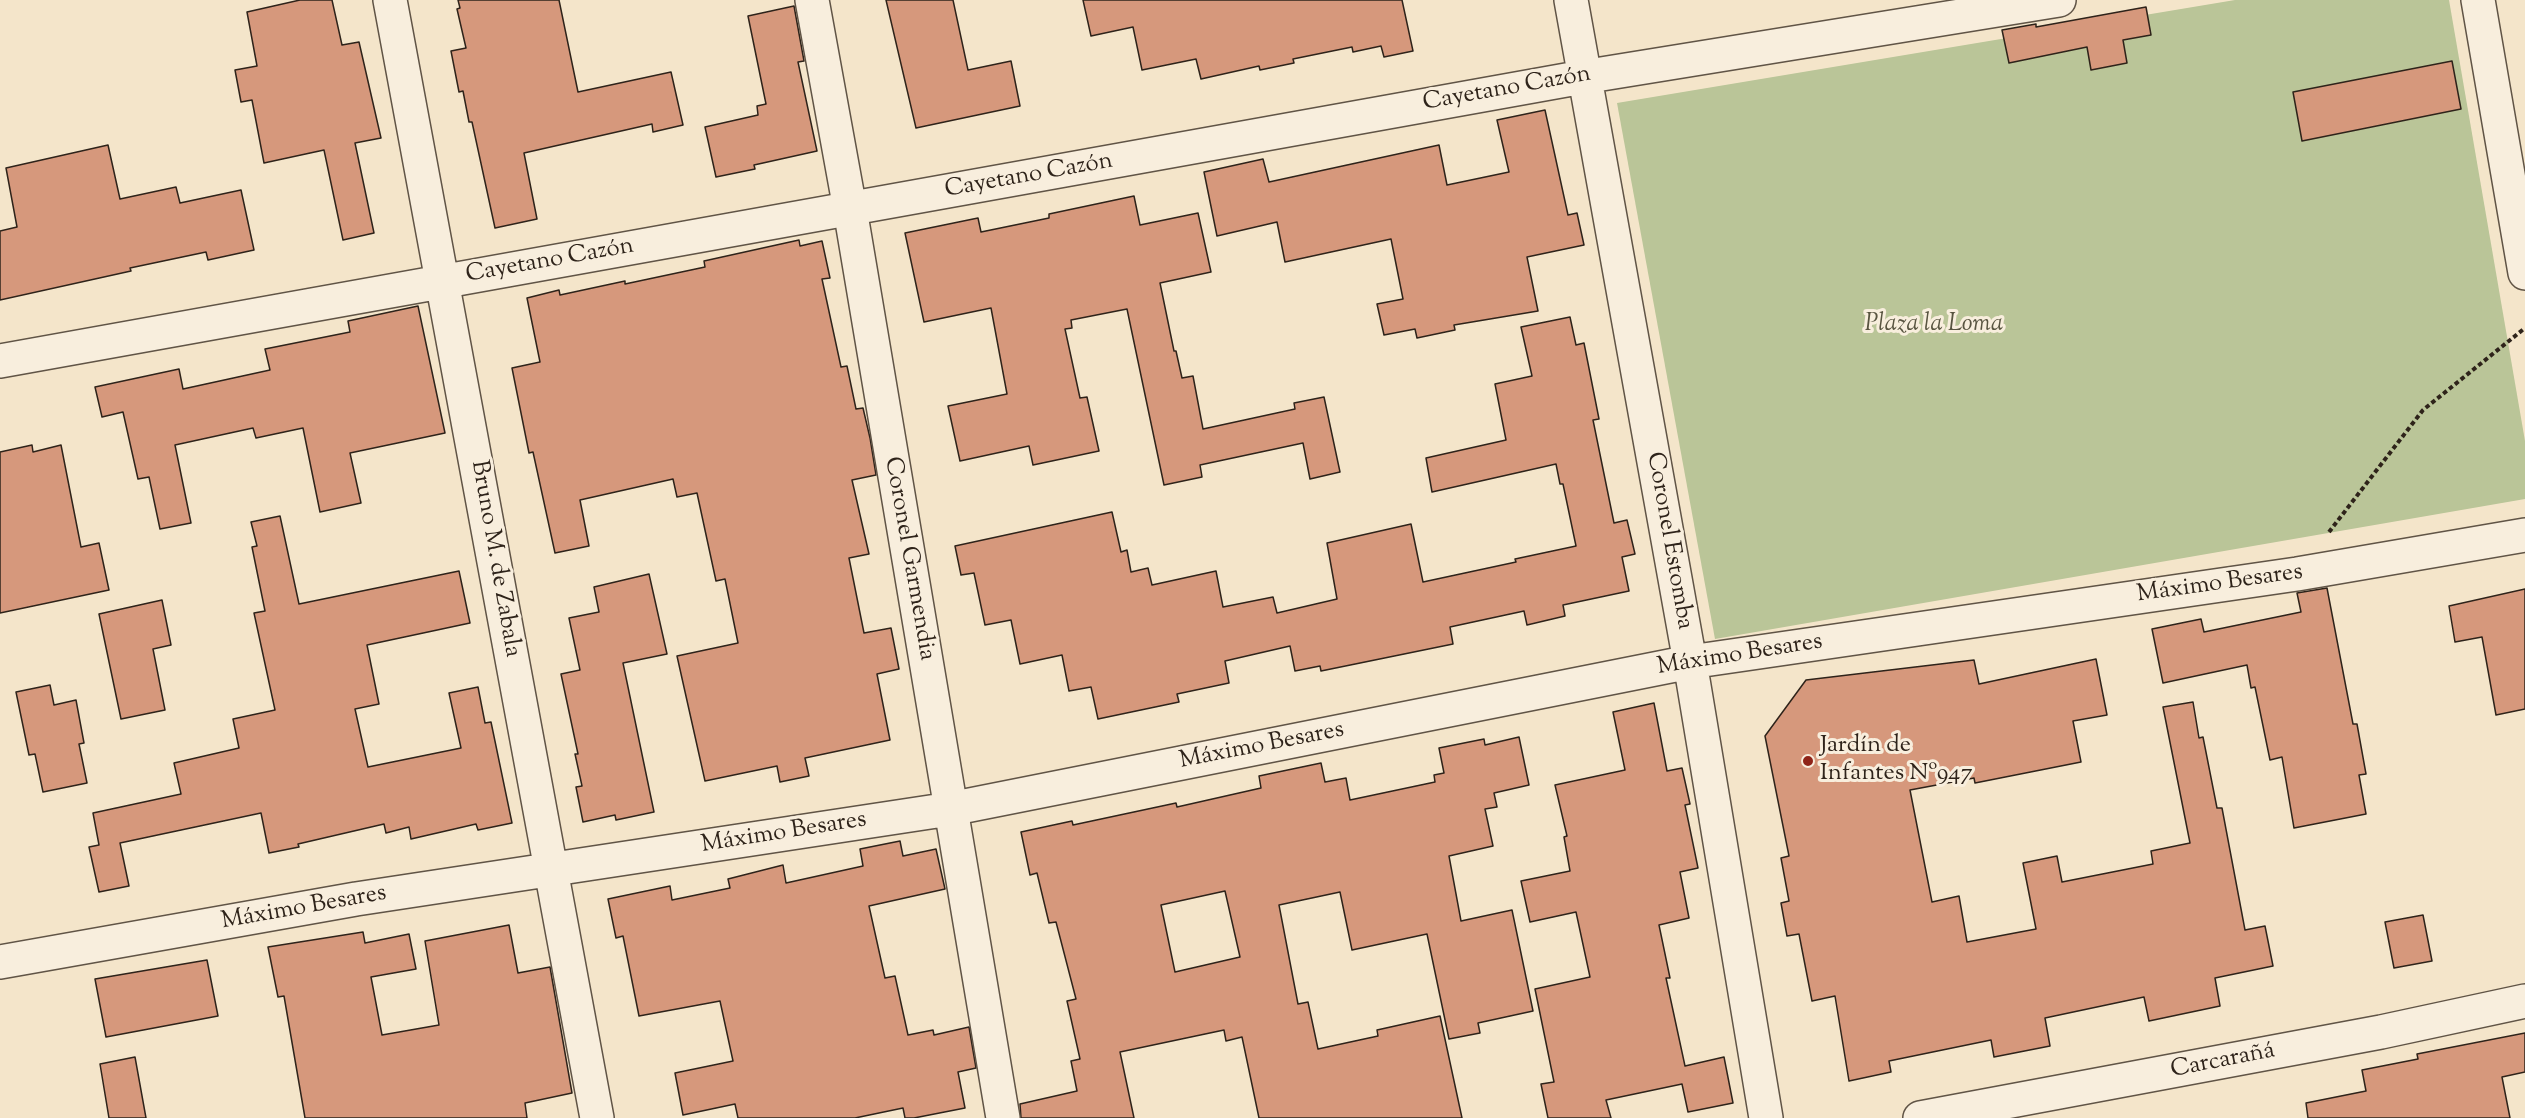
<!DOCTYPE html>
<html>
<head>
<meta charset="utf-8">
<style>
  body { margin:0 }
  canvas { display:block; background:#f4e5ca }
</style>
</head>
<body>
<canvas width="2525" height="1118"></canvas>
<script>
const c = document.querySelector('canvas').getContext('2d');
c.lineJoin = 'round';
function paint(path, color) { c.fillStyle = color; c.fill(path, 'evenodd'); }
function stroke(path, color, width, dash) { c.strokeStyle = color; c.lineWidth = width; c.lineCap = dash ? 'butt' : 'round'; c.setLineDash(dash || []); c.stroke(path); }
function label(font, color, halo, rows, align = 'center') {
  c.font = font + ' "Sorts Mill Goudy",serif'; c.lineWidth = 6; c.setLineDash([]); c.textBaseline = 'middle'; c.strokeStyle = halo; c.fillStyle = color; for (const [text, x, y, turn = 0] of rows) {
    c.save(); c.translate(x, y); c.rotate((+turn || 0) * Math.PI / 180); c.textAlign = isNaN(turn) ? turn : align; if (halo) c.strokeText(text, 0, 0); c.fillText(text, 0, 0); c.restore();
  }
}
const green = new Path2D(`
  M2235,0h214l76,441v58l-810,140 -98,-536z`);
const building = new Path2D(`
  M300,0h32l10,45 17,-3 22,96 -26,5 19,90 -31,7 -19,-90 -60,13 -12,-63 -11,2 -6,-32 22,-4 -10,-54z
  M458,0h101l19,92 93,-20 12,53 -30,7 -1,-8 -128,29 13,66 -42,9 -23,-106h-3l-6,-31 -4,1 -8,-41 15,-3 -9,-39 3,-1z
  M886,0h67l15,70 43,-9 9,45 -104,22z
  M1083,0h319l11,51 -29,6 -3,-11 -28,6 -1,-5 -59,12 1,4 -34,7 -1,-4 -58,13 -5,-20 -54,11 -9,-43 -42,9z
  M794,6l10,55 -6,1 19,89 -63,14 1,4 -39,8 -11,-50 53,-12 -1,-9 9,-2 -18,-88z
  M2146,7l5,28 -28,5 4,23 -36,7 -4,-23 -78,16 -7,-33 34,-6v3z
  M2452,61l9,48 -159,32 -9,-49z
  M1545,110l23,105 9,-2 7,32 -57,12 11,54 -84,14 1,5 -38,8 -2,-9 -31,6 -7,-31 26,-5 -12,-60 -106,23 -8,-40 -60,14 -13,-64 59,-13 6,23 170,-37 8,40 62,-13 -12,-52z
  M108,145l12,54 56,-12 4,16 61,-13 13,60 -46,10 -2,-8 -76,16 1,3 -131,29v-69l17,-4 -11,-59z
  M1134,196l6,29 58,-12 13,59 -51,11 14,68h2l6,27 11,-2 10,53 92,-20 -1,-6 30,-6 16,75 -30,7 -7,-36 -103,22 2,12 -38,8 -37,-176 -56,11 1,8 -7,1 15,69 7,-1 12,54 -66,14 -4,-19 -69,15 -12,-55 59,-12 -16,-86 -67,14 -19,-89 73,-15 3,14 68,-14v-4z
  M799,240l1,6 22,-5 8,37 -8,1 19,88 6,-1 9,43 7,-1 7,30 6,37 -24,5 17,74 -20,4 15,75 27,-5 8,41 -22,5 13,66 -85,18 4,18 -29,6 -3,-16 -72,15 -28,-125 61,-13 -13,-64 -9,2 -19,-88 -20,4 -4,-18 -93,21 9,46 -34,7 -22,-101 -4,1 -17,-85 28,-6 -13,-64 32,-8 1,5 65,-14v3l80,-17 -1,-6z
  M418,306l27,127 -95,20 11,50 -41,9 -17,-84 -47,10 -3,-10 -78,17 16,78 -31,6 -11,-52 -11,2 -15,-67 -21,5 -7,-30 84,-18 4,20 87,-19 -5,-21 85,-17 -2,-11z
  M1570,317l6,28 8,-2 15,76 -6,1 21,103 13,-3 8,34 -13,3 7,34 -66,14 2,11 -38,9 -3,-14 -74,16 3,17 -132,27 -1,-5 -25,5 -5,-25 -65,15 4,22 -52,11 2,8 -81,17 -7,-32 -22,4 -7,-36 -42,9 -9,-44 -26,5 -11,-52 -13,2 -6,-29 157,-34 9,40 6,-2 4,22 17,-4 4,17 64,-14 7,36 50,-10 4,16 60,-14 -10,-56 84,-19 12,58 93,-20 -1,-3 61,-13 -13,-62h-3l-4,-20 -124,28 -6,-34 80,-18 -11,-56 37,-8 -11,-49z
  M32,445l1,7 28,-7 20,102 18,-4 10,47 -109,23v-161z
  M280,516l19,88 160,-33 11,52 -103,22 12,59 -24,5 13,58 93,-19 -12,-55 29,-6 7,36 6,-1 21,101 -34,7 -2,-6 -65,15 -2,-12 -23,6 -2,-9 -86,20 1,3 -30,6 -8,-40 -141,30 9,43 -30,6 -10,-45 10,-2 -6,-32 88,-19 -7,-31 65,-15 -6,-29 42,-9 -21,-97 11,-2 -13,-64 5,-1 -6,-24z
  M649,574l18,80 -44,9 31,149 -38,8 -1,-5 -32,7 -7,-35 6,-1 -7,-32h3l-17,-80 19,-4 -11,-52 30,-6 -5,-25z
  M2327,588l26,136h4l9,50 -7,1 7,39 -72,14 -12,-71 -12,3 -15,-73 -4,1 -4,-23 -84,18 -11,-54 49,-10 3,13 97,-20 -4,-19z
  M2525,589v120l-29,6 -14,-78 -27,5 -6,-36z
  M162,600l9,45 -18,4 12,61 -44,9 -22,-105z
  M2096,659l11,56 -34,6 8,41 -106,21 -1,-5 -64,12 22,112 27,-6 8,46 69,-13 -13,-66 34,-7 5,26 91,-18 -2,-13 39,-8 -27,-136 30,-5 6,36 4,-1 14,71h5l23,122 20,-4 8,40 -58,12 5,28 -71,15 -5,-24 -99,21 5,28 -56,11 -3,-17 -102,21 2,11 -42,9 -14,-85 -23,5 -13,-67 -12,2 -6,-33 8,-2 -8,-43 8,-2 -24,-120 41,-56 168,-20 5,24z
  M50,685l4,20 22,-5 8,43 -5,1 8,39 -44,9 -8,-38 -6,1 -13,-63z
  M1654,703l13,68 15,-3 8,36 -5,1 13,63 -18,4 9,46 -30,7 11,53h-4l19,88 39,-9 9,46 -45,9 -6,-28 -76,16 5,18h-63l-7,-34 13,-2 -19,-93 55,-12 -14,-65 -46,10 -9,-41 49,-10 -6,-34 3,-1 -12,-51 70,-15 -12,-58z
  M1519,737l10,48 -35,8 3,14 -12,2 8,37 -44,10 12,65 51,-11 21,101 -55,12 2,10 -31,6 -22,-105 -75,16 -12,-58 -61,13 19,99 10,-2 10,47 60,-13 -1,-6 63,-14 22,102h-203l-17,-81 -16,4 -2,-11 -104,22 14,66h-113l-1,-14 57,-13 -6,-30 9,-2 -13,-58 9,-2 -20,-77 -7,1 -12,-50 -7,2 -9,-43 51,-11 1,4 103,-22 1,4 84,-19 -2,-12 62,-13 4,19 21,-4 4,22 85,-18 -1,-7 10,-2 -5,-25 45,-9 1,6zM1225,891l15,66 -65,15 -14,-67z
  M900,841l3,15 33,-7 9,40 -76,17 16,72 10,-2 13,59 25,-5 1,5 35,-8 7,41 -18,4 7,36 -51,10h-9l-2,-10 -48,10h-117l-3,-14 -52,11 -8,-42 58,-12 -13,-60 -81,15 -16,-80 -7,2 -8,-39 62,-13 2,14 58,-12 -2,-9 55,-14 3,18 77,-17 -3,-17z
  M2423,915l9,46 -38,7 -9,-46z
  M509,925l9,48 32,-6 22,126 -47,10 2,15h-222l-21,-122 -6,1 -10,-50 95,-15 2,11 44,-9 7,35 -45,8 11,58 57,-10 -14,-84z
  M207,960l11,56 -112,21 -11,-58z
  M2525,1033v39l-23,5 8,41h-202l-2,-15 60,-12 -4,-21 56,-11 -1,-5z
  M135,1057l11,61h-37l-9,-54z`);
const path = new Path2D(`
  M2329,532l94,-122 102,-82`);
const street = new Path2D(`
  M390,0l207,1118
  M812,0l38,209 153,909
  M1571,0l119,662 76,456
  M2478,0l47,273
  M0,361l1583,-284 476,-77
  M0,962l356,-63 594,-90 740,-147 607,-88 228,-39
  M1920,1118l461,-86 144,-31`);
const markers = [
  [1808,761,6,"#8f2418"]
];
const streetNames = [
  ["Cayetano Cazón",1507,90,-10],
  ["Cayetano Cazón",1029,177,-10],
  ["Cayetano Cazón",550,262,-10],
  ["Coronel Estomba",1668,541,80],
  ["Bruno M. de Zabala",494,559,80],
  ["Coronel Garmendia",908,559,80],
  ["Máximo Besares",2220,585,-8],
  ["Máximo Besares",1740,656,-9],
  ["Máximo Besares",1262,747,-11],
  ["Máximo Besares",784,834,-9],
  ["Máximo Besares",304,909,-10],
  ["Carcarañá",2223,1062,-11]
];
const parkNames = [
  ["Plaza la Loma",1934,326]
];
const poiNames = [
  ["Jardín de",1820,747],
  ["Infantes Nº947",1820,775]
];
paint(green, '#bac598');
paint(building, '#d6987c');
stroke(building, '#2e231a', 1.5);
stroke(street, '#605446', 36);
stroke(path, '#2e231a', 4, [4.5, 3]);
stroke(street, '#f8eedd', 33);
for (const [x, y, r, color] of markers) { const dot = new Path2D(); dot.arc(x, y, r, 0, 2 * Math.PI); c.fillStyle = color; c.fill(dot); stroke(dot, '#f8eedd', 2); }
label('24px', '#2e231a', '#f8eedd', streetNames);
label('italic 24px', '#585440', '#f8eedd', parkNames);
label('24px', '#2e231a', '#f8eedd', poiNames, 'left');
</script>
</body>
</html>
